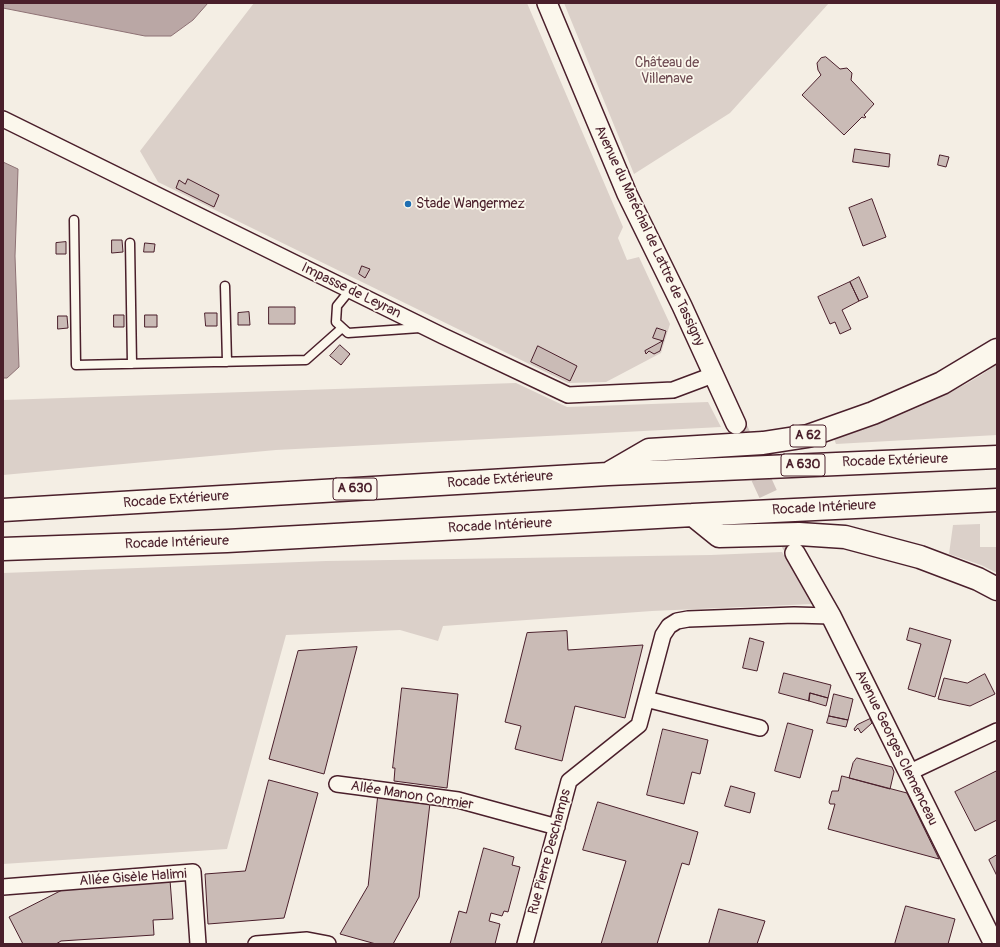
<!DOCTYPE html>
<html>
<head>
<meta charset="utf-8">
<style>
  body { margin:0 }
  #map { position:relative; width:1000px; height:947px; overflow:hidden; background:#f4eee4; font-family:Pangolin,sans-serif }
  canvas { display:block }
  .frame { position:absolute; inset:0; border:4px solid #4a1f2b; pointer-events:none }
</style>
</head>
<body>
<div id="map">
<canvas width="1000" height="947"></canvas>
<div class="frame"></div>
</div>
<script>
const c = document.querySelector('canvas').getContext('2d');
c.lineJoin = 'round';
function paint(path, color) { c.fillStyle = color; c.fill(path, 'evenodd'); }
function stroke(path, color, width, dash) { c.strokeStyle = color; c.lineWidth = width; c.lineCap = dash ? 'butt' : 'round'; c.setLineDash(dash || []); c.stroke(path); }
function label(font, color, halo, rows, align = 'center') {
  c.font = font + ' Pangolin,sans-serif'; c.lineWidth = 3.5; c.setLineDash([]); c.textBaseline = 'middle'; c.strokeStyle = halo; c.fillStyle = color; for (const [text, x, y, turn = 0] of rows) {
    c.save(); c.translate(x, y); c.rotate((+turn || 0) * Math.PI / 180); c.textAlign = isNaN(turn) ? turn : align; if (halo) c.strokeText(text, 0, 0); c.fillText(text, 0, 0); c.restore();
  }
}
const green = new Path2D(`
  M254,3h273l96,224 -5,11 9,22 12,-3 31,67 -9,29 -55,29 -38,1 -410,-201 -18,-31z
  M564,3h265l-99,110 -96,61z
  M997,364v71l-161,9 -2,-5c45,-14 90,-33 132,-55 11,-6 21,-13 31,-20z
  M516,383l51,24 141,-5 13,25 -445,23 -273,25v-75z
  M980,524v23h17v26l-16,-8 -32,-11 4,-29z
  M782,552l31,52 -161,7 -209,15 -5,15 -38,-11 -114,5 -59,214 -224,15v-291l323,-12 385,-6z`);
const water = new Path2D(`
  M3,3h205l-15,17 -22,16h-26l-142,-28z
  M3,162l15,7 -3,87 4,111 -12,11h-4z`);
const building = new Path2D(`
  M826,57l14,12 7,-1 5,5 -1,7 23,24 -10,11 2,2 -2,1 -2,-1 -18,18 -42,-40 19,-20 -3,-5 -1,-7 4,-5z
  M855,149l35,5 -1,13 -36,-5z
  M940,155l9,2 -3,10 -8,-2z
  M188,179l31,16 -5,12 -38,-19 3,-8 6,4z
  M872,199l14,38 -23,9 -14,-38z
  M112,240h10l1,12 -11,1z
  M66,242v12h-10v-11z
  M145,243l10,1 -1,8h-10z
  M362,266l8,3 -5,9 -6,-4z
  M859,277l9,20 -9,4 -9,-19z
  M850,282l9,19 -17,9 9,19 -11,5 -5,-12 -5,2 -12,-27z
  M269,307h26v17h-26z
  M249,312l1,13h-12v-12z
  M205,313h12v13h-11z
  M114,315h10v12h-10z
  M145,315h12v12h-12z
  M58,316h9l1,12 -10,1z
  M657,328l9,3 -3,10 -10,-3z
  M663,341l-3,10 -6,3 -5,-3 -3,3 -1,-3z
  M340,345l10,9 -9,11 -11,-9z
  M538,346l39,20 -7,15 -39,-19z
  M910,628l41,12 -16,57 -27,-8 13,-45 -14,-4z
  M567,631l1,19 75,-5 -18,73 -50,-12 -13,55 -47,-12 6,-23 -16,-4 22,-89z
  M750,638l14,4 -7,29 -14,-3z
  M357,647l-33,127 -55,-15 29,-108z
  M784,673l47,12 -3,13 -18,-5 -1,8 -30,-8z
  M985,674l10,20 -25,12 -32,-7 6,-21 23,5z
  M402,688l56,6 -11,94 -53,-7 1,-13h-2z
  M810,693l18,5 -2,8 -17,-5z
  M834,694l19,5 -5,21 -19,-4z
  M829,716l19,4 -2,7 -19,-4z
  M870,719l2,4 -11,10 -3,-5 -3,3 -1,-2 3,-4z
  M788,723l25,7 -13,48 -25,-7z
  M663,729l45,11 -8,34 -8,-2 -8,32 -37,-9z
  M857,758l35,9 2,5 -4,17 -41,-11 4,-15z
  M997,771v49l-22,11 -20,-39z
  M842,776l65,17 32,66 -111,-30 7,-25h-5l-1,-2 3,-11h6z
  M269,780l49,13 -34,125 -76,6 -3,-50 40,-3z
  M731,786l24,7 -5,20 -25,-7z
  M378,797l52,6 -11,94 -26,47h-17l-36,-10 28,-48z
  M598,802l100,30 -9,33 -7,-2 -25,81h-56l25,-83 -43,-11z
  M484,848l30,9 -2,8 8,2 -12,45 -4,-1 -2,5 -11,-3 -2,8 11,3 -5,20h-45l9,-33 7,2z
  M997,855v21l-8,-16z
  M170,880l3,39 -20,1 1,15 -93,6 -5,3h-33l-14,-27 59,-30z
  M906,906l49,13 -7,25h-53z
  M719,909l46,12 -8,23h-48z`);
const tertiaryTunnel = new Path2D(`
  M736,424l56,122`);
const service = new Path2D(`
  M74,220l2,145 230,-5 36,-32
  M130,243l2,121
  M225,286l2,76
  M350,290l-13,16 -1,16 12,11 72,-5`);
const minor = new Path2D(`
  M3,119l440,217 125,59 105,-5 40,-15
  M646,699l114,29
  M908,773l89,-42
  M337,784l121,16 99,27
  M3,887l190,-15 5,72
  M256,944l51,-4 21,4
  M525,944l44,-163 70,-56 24,-90 6,-9 8,-5 11,-2 106,-4 37,1`);
const tertiary = new Path2D(`
  M547,3l80,191 55,112 54,118
  M795,553l36,63 163,328`);
const motorway = new Path2D(`
  M611,472l38,-22 114,-7 45,-7 65,-23 69,-30 55,-33
  M3,510l605,-36 389,-17
  M693,515l26,21 80,-2 46,3 75,20 58,22 19,10
  M3,549l224,-8 466,-26 304,-15`);
const markers = [
  [408,204,4,"#1f6fb2"]
];
const shields = [
  [808,436,36],
  [803,465,44],
  [355,489,44]
];
const shieldNames = [
  ["A 62",808,436],
  ["A 630",803,465],
  ["A 630",355,489]
];
const parkNames = [
  ["Château de",667,63],
  ["Villenave",667,79]
];
const poiNames = [
  ["Stade Wangermez",416,204]
];
const streetNames = [
  ["Avenue du Maréchal de Lattre de Tassigny",649,236,65],
  ["Impasse de Leyran",351,291,26],
  ["Rocade Extérieure",895,461,-2],
  ["Rocade Extérieure",500,480,-4],
  ["Rocade Extérieure",176,500,-4],
  ["Rocade Intérieure",824,508,-3],
  ["Rocade Intérieure",500,526,-3],
  ["Rocade Intérieure",177,543,-2],
  ["Avenue Georges Clemenceau",896,748,64],
  ["Allée Manon Cormier",412,796,9],
  ["Rue Pierre Deschamps",550,852,-75],
  ["Allée Gisèle Halimi",133,878,-4]
];
paint(green, '#dbd0c9');
paint(water, '#baa7a5');
stroke(water, '#8d7174', 1);
paint(building, '#cabbb6');
stroke(building, '#4a1f2b', 1);
stroke(tertiaryTunnel, '#d2c5bf', 19, [19, 10]);
stroke(service, '#4a1f2b', 11);
stroke(minor, '#4a1f2b', 18);
stroke(tertiary, '#4a1f2b', 22);
stroke(motorway, '#4a1f2b', 25);
stroke(service, '#fbf7ec', 8);
stroke(minor, '#fbf7ec', 15);
stroke(tertiary, '#fbf7ec', 19);
stroke(motorway, '#fbf7ec', 22);
for (const [x, y, r, color] of markers) { const dot = new Path2D(); dot.arc(x, y, r, 0, 2 * Math.PI); c.fillStyle = color; c.fill(dot); stroke(dot, '#fbf7ec', 1.5); }
for (const [x, y, w] of shields) { const box = new Path2D(); box.roundRect(x - w / 2, y - 11, w, 22, 3); c.fillStyle = '#fbf7ec'; c.fill(box); stroke(box, '#4a1f2b', 1); }
label('bold 13px', '#4a1f2b', null, shieldNames);
label('14px', '#6e4b52', '#fbf7ec', parkNames);
label('14px', '#4a1f2b', '#fbf7ec', poiNames, 'left');
label('14px', '#4a1f2b', '#fbf7ec', streetNames);
</script>
</body>
</html>
